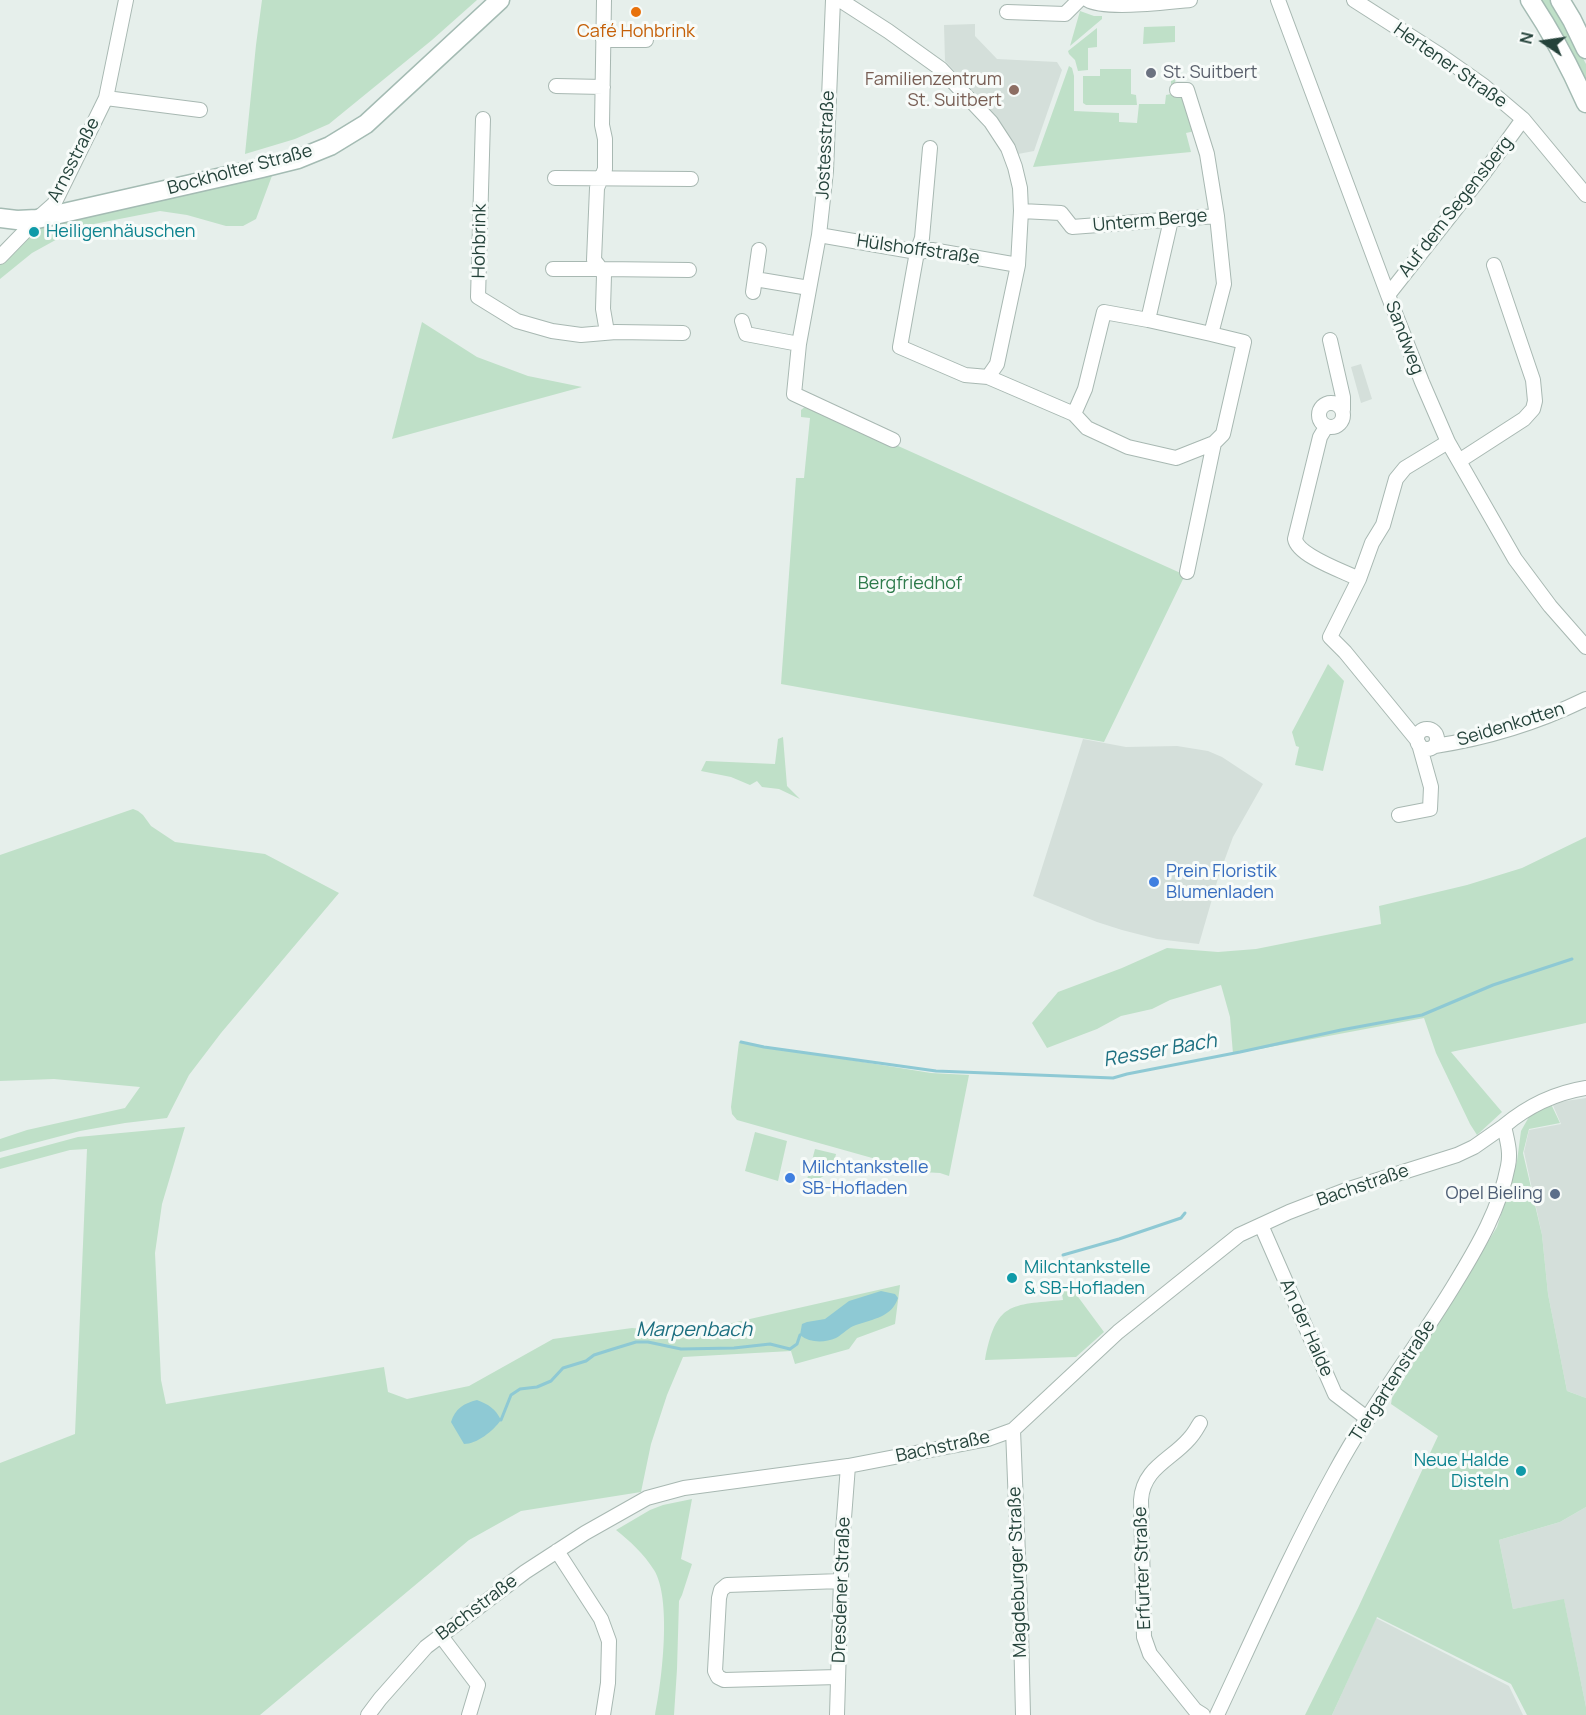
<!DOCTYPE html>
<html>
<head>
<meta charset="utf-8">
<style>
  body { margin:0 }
  #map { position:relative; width:1586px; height:1715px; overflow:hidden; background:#e6efeb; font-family:Manrope,sans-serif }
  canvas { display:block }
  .north { position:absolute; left:1514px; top:12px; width:60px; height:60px; -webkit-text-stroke:4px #f7fbf9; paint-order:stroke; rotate:283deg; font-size:16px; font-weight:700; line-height:24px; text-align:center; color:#24423a }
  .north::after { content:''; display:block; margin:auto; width:21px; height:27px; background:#24423a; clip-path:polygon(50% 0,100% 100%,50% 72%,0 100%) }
</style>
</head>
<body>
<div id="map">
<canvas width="1586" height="1715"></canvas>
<div class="north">N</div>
</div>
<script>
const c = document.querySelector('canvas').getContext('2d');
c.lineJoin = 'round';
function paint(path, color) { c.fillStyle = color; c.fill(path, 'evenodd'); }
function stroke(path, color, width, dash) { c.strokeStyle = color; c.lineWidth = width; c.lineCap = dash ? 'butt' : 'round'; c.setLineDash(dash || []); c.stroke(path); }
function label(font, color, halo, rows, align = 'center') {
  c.font = font + ' Manrope,sans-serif'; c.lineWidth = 6; c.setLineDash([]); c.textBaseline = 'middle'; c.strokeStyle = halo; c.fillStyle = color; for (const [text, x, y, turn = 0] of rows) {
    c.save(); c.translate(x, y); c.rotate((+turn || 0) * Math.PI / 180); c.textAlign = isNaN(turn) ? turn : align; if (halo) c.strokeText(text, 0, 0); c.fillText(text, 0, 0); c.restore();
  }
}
const built = new Path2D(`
  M975,24v12l22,23 60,3 5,8 -28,81 -16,3 -21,-35 -21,-25 -31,-33 -1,-36z
  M1361,364l11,35 -11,4 -10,-36z
  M1083,739l43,8 51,-1 31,5 14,6 41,27 -30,53 -14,38 -20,69 -42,-5 -35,-9 -25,-8 -64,-26z
  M1586,1098v300l-19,-7 -19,-97 -6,-59 -18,-83 5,-22 32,-6 -9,-21z
  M1586,1507v200l-22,-107 -51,9 -14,-69 61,-18z
  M1376,1618l133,68 14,29h-191z`);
const green = new Path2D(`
  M262,0h215l-45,40 -103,84 -34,15 -50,15 11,-109z
  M1535,0h17l34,64v30z
  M1080,11l14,5h8v3l-32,27z
  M1175,26v16l-32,2 1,-17z
  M1097,28v19l-9,1v22l-10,1 -3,-11 -6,-6 -1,-3z
  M1069,66l3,2 2,8v35l45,2v9l18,1 2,-19h26l1,-9 5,-1v-17h4l1,15 8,1 11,38 -9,2 5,19 -158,15z
  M1100,69h31v25l5,1 1,10h-51l-3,-2v-27h17z
  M273,173l-17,46 -13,7h-17l-39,-11 -27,-4 -71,14 -28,12 -29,16 -32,26v-14l43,-41z
  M422,322l55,35 51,19 54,11 -190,52z
  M807,405l378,170 -81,167 -323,-58 15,-206h8l6,-60 -9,-1v-7z
  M1328,664l16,17 -21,90 -28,-6 4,-18 -3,-1 -4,-14z
  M783,737l4,49 13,13 -21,-10 -17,-2 -5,-6 -7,4 -19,-8 -30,-6 5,-10 69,3 3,-25z
  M133,809l5,2 5,4 8,11 24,16 90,12 74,39 -118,140 -32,42 -22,43 -42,5 -45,8 -80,21v-13l27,-9 98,-22 15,-21 -86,-8 -54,2v-226z
  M1586,837v186l-135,29 51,60 -25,23 -7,-11 -34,-71 -12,-35 -191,36 -3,-37 -9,-32 -51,15 -18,9 -31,7 -24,13 -50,19 -15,-25 26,-31 64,-24 45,-20 51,4 38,-3 125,-25 -2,-18 88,-21 55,-17z
  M739,1042l192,31 38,2 -20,101 -9,-3 -18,-1 -185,-52 -5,-6 -1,-7z
  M1551,1104l9,19 -31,6 -6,24 19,82 6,59 19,97 19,7v109l-26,15 -61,18 14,69 51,-10 22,108v8h-59l-16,-31 -134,-67 -45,98h-27l53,-107 80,-172 -47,-32 1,-6 105,-171 12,-37 8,-29 4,-30 9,-16z
  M185,1127l-23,77 -7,49 6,127 5,24 218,-37 4,25 19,7 62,-13 84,-47 79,-11 56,5 212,-48 -5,39 -38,14 -8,11 -54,15 -4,-13 -108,6 -16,38 -16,49 -10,48 -120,19 -52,29 -209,175h-260v-252l75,-29 12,-285 -17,1 -70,19v-11l78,-21z
  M755,1132l32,9 -9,40 -33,-10z
  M815,1149l21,5 -4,17 -27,16z
  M1066,1286h4l34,46 -28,25 -91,3c11,-58 25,-55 78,-60l-1,-6 1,-6z
  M692,1499l-11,60 11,5 -10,31 -3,6 -2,68 -3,46h-19c7,-34 17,-116 -1,-145 -10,-16 -24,-29 -38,-40l34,-20 13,-5z`);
const water = new Path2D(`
  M881,1291l14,3 3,4c-6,19 -25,21 -42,27 -7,2 -13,9 -20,13 -12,5 -26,5 -36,-3l2,-11 5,-2 18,-3 24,-18z
  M477,1400c12,5 18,8 24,20 -8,11 -24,24 -37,24l-13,-22c4,-13 13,-19 26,-22z`);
const stream = new Path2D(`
  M741,1042l23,5 172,24 177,7 14,-4 113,-22 101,-22 81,-15 71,-30 79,-26
  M1063,1255l56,-16 62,-21 4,-5
  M501,1420l10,-25 9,-6 17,-2 14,-6 12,-13 23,-7 8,-6 19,-6 23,-7h12l33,7 53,-1 36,-4 20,5 7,-5 3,-9`);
const street = new Path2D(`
  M604,0l-2,125 3,14v30l-8,19 -3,72 7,9 88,1
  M833,0l-7,171 -7,64 -20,109 -5,50 99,46
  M840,0l48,31 53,38 50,53 17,26 7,19 5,21 1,23 -3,54 -21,99 -9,13
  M1088,0c17,10 81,2 102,0
  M1278,0l110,295 34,87 26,60 67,117 35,47 36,41
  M1354,0l86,55 44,31 39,33 63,76
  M1007,12l58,2 14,-14
  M603,40h43
  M556,86l47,1
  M106,98l94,12
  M483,119l-5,178 39,24 35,10 29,4 35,-3 67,1
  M930,148l-8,90 -5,14 -17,95 65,28 23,2 86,37 13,14 41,19 48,11 38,-15 -27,129
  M555,178l136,1
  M1021,211l40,2 11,14 145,-11 -10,-62 -20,-64h-10
  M819,235l98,17 15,-2 86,15
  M0,257l37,-38 17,-15 52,-106 20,-98
  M553,269h48l3,6 -1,34 4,23
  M755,279l54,9
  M753,292l6,-42
  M1388,295l96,-122 39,-54
  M1148,320l63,14
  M742,321l4,13 53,10
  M1330,340l13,57v13
  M1319 415a12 12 0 1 1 24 0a12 12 0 1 1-24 0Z
  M1074,414l11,-25 19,-77 44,8 23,-100
  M1326,427l-6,10 -25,102c3,17 48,32 64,40l13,-36 11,-18 13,-46 9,-11 43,-26
  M1214,443l9,-9 21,-92 -33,-8 13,-50 -7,-68
  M1459,461l65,-42 9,-10 2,-8 -2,-21 -39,-115
  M1359,579l-29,58 15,15 72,88
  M1417 739a10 10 0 1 1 20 0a10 10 0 1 1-20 0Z
  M1435,746c52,-8 104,-24 151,-47
  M1399,815l31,-6 1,-22 -12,-43
  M1261,1225l74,169 33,25
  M1200,1423c-3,5 -6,11 -11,16 -18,21 -46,29 -48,61l3,137 6,17 45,56 8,5
  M1013,1430l8,200 2,85
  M557,1551l44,68 8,22 -1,42 -5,32
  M441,1636l37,49 -9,30
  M838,1677l-114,3 -6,-3 -3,-6 4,-73 2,-8 6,-5 114,-4
  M368,1715l12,-16 46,-52 99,-75 60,-39 62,-35 37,-10 164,-22 140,-27 25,-9 105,-98 121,-97 50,-23 57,-22 111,-35 17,-8 30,-21
  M837,1715l5,-171 6,-78
  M1217,1715c38,-81 74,-163 117,-241 36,-67 83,-127 122,-192 22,-36 44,-74 52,-116 3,-14 -1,-26 -4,-40 24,-20 51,-33 82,-38`);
const secondary = new Path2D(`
  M1530,0c22,33 40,67 56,103
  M1560,0l12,20 14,29
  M0,218l17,2 20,-1 225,-51 36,-9 32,-13 36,-22 134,-124`);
const markers = [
  [636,12,6,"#e8710a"],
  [1151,73,6,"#6b7280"],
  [1014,90,6,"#8d6e63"],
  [34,232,6,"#0f9aa8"],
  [1154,882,6,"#3f7fe0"],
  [790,1178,6,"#3f7fe0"],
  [1555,1194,6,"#5c6f8a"],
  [1012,1278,6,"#0f9aa8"],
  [1521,1471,6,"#0f9aa8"]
];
const foodNames = [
  ["Café Hohbrink",636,32]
];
const streetNames = [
  ["Hertener Straße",1450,66,35],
  ["Jostesstraße",826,145,-87],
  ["Arnsstraße",74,160,-63],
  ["Bockholter Straße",240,170,-15],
  ["Auf dem Segensberg",1456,207,-52],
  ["Unterm Berge",1150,221,-5],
  ["Hohbrink",480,241,-89],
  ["Hülshoffstraße",918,250,8],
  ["Sandweg",1404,338,69],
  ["Seidenkotten",1511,725,-17],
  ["Bachstraße",1363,1186,-19],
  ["An der Halde",1306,1328,66],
  ["Tiergartenstraße",1393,1381,-57],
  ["Bachstraße",943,1447,-12],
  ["Erfurter Straße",1143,1568,-92],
  ["Magdeburger Straße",1018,1572,-92],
  ["Dresdener Straße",842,1590,-88],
  ["Bachstraße",477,1608,-37]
];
const worshipNames = [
  ["St. Suitbert",1163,73]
];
const educationNames = [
  ["Familienzentrum",1002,80],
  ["St. Suitbert",1002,101]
];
const cultureNames = [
  ["Heiligenhäuschen",46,232],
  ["Milchtankstelle",1024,1268],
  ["& SB-Hofladen",1024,1289],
  ["Neue Halde",1509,1461,"right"],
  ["Disteln",1509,1482,"right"]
];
const parkNames = [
  ["Bergfriedhof",910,584]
];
const shopNames = [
  ["Prein Floristik",1166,872],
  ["Blumenladen",1166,893],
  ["Milchtankstelle",802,1168],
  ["SB-Hofladen",802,1189]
];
const serviceNames = [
  ["Opel Bieling",1543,1194]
];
const waterNames = [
  ["Resser Bach",1160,1051,-10],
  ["Marpenbach",694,1330]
];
paint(built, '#d4dfda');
paint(green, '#bfe0c8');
paint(water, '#8ec9d4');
stroke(stream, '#8ec9d4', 3);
stroke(street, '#a8b8b2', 16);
stroke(secondary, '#a4bbb3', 21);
stroke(street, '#fff', 14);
stroke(secondary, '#fff', 18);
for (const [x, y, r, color] of markers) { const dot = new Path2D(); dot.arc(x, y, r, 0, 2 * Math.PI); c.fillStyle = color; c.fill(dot); stroke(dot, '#f7fbf9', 2); }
label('18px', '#c56008', '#f7fbf9', foodNames);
label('18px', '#24423a', '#f7fbf9', streetNames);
label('18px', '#5b616d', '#f7fbf9', worshipNames, 'left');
label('18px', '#785e54', '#f7fbf9', educationNames, 'right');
label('18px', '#0d838f', '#f7fbf9', cultureNames, 'left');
label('18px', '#2d7a4b', '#f7fbf9', parkNames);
label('18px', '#366cbe', '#f7fbf9', shopNames, 'left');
label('18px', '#4e5e75', '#f7fbf9', serviceNames, 'right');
label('italic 20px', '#1c6f80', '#f7fbf9', waterNames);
</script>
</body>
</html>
